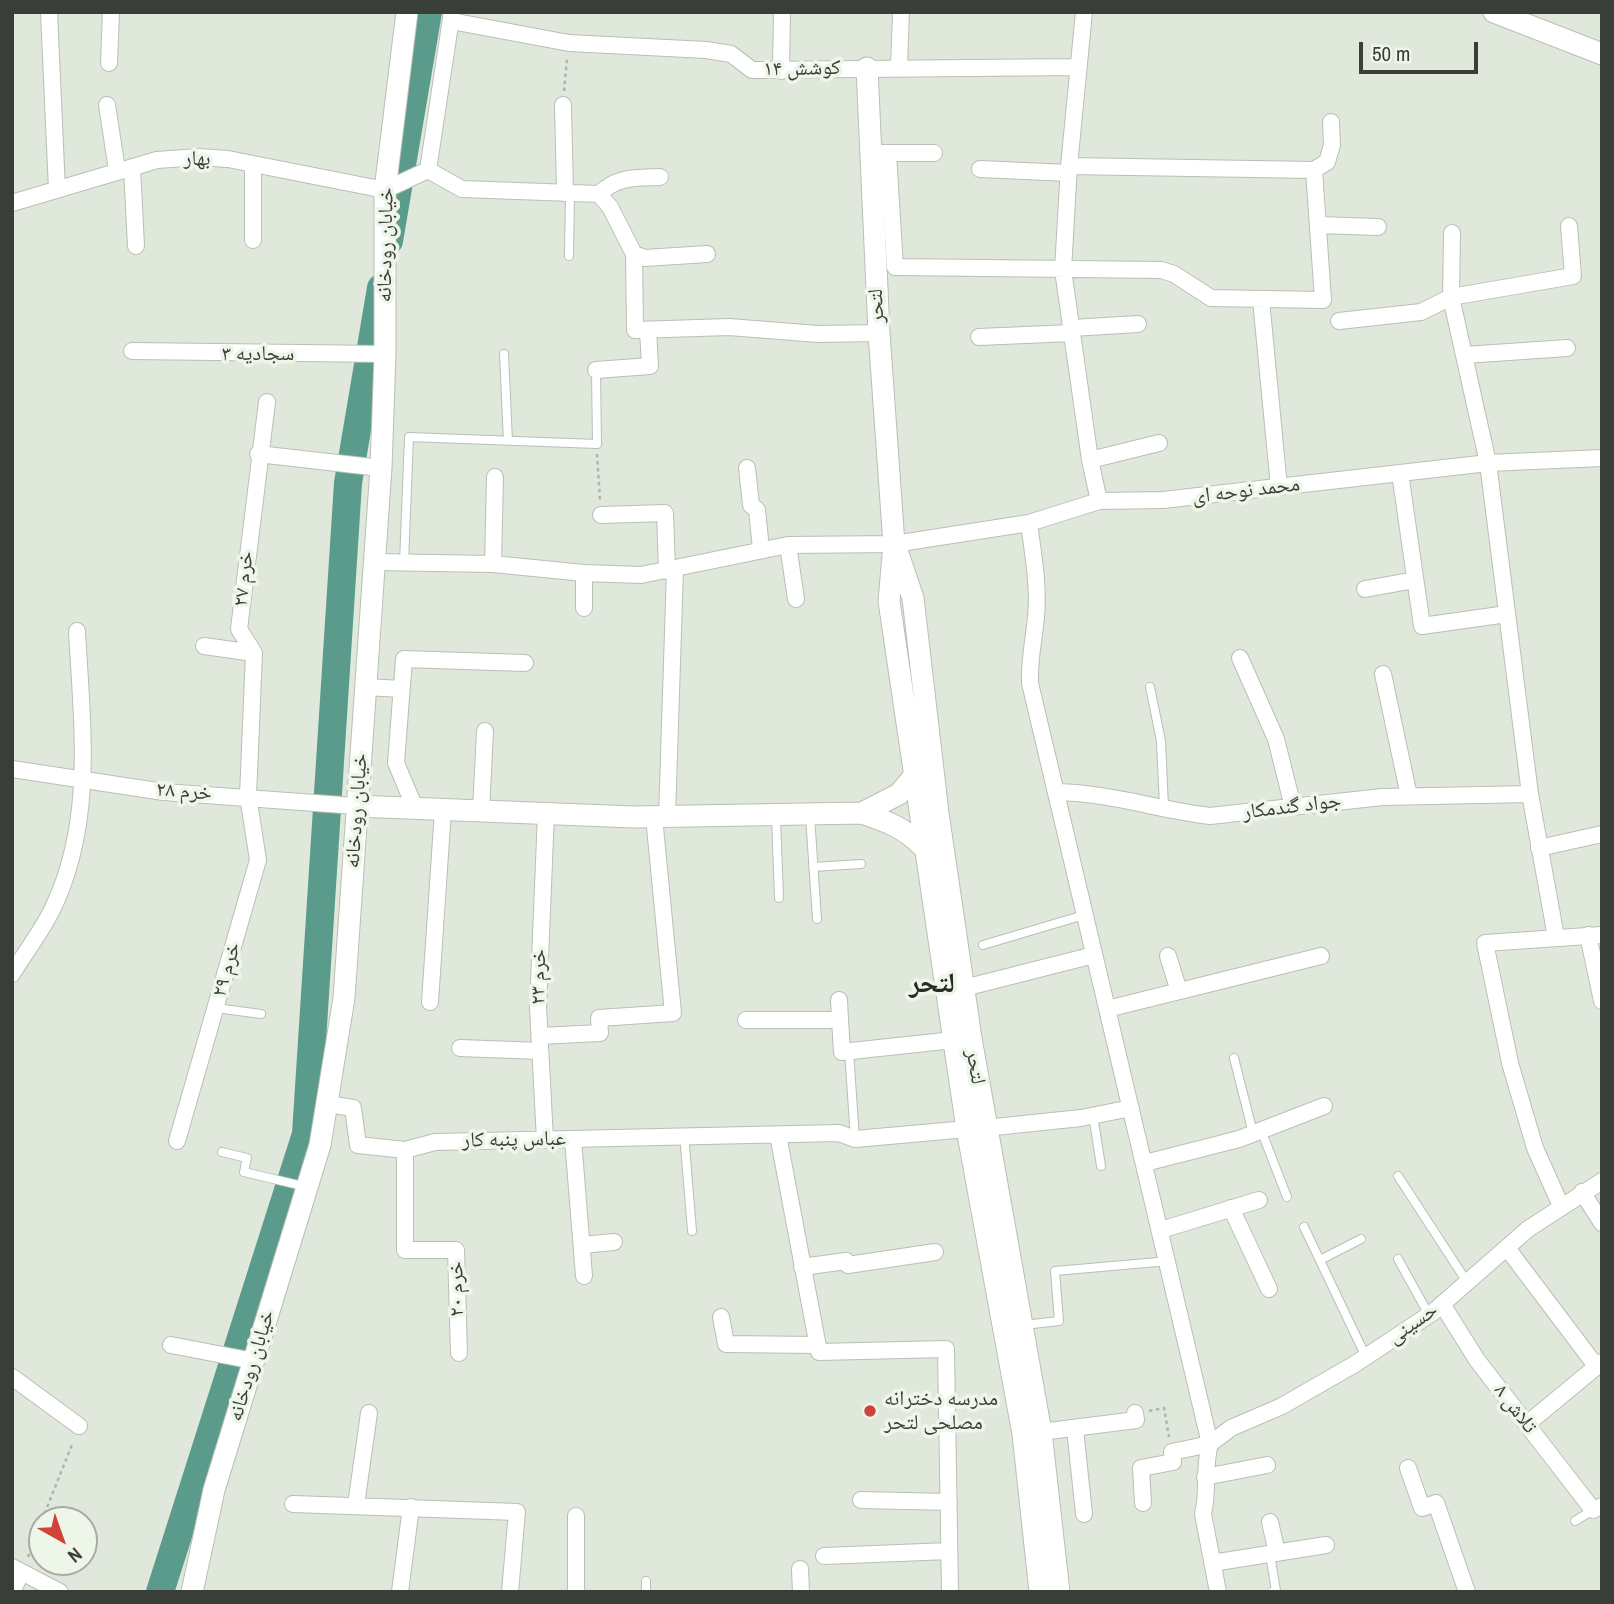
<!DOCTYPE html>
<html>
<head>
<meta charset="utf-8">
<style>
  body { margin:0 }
  #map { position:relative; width:1614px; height:1604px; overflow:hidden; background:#e0e8dc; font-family:"Archivo Narrow",sans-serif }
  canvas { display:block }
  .frame { position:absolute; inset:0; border:14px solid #3a3e38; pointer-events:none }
  .north { position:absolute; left:28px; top:1506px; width:70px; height:70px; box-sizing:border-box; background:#eef6e9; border:2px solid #a6aca2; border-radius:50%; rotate:140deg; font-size:19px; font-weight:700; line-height:28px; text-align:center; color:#3a3e38 }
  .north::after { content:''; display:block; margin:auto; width:24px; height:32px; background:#d1433a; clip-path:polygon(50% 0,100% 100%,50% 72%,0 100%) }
  .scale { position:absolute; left:1359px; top:42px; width:119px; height:32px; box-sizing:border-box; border:4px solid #3a3e38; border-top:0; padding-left:9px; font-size:21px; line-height:24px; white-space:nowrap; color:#3a3e38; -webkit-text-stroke:5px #eef6e9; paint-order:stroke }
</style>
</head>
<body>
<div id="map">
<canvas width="1614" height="1604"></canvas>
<div class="frame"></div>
<div class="north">N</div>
<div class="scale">50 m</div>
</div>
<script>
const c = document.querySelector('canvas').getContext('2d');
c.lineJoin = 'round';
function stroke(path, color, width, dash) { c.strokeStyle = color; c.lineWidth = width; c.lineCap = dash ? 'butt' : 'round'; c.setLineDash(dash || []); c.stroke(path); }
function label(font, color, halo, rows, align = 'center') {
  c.font = font + ' "Archivo Narrow","Noto Naskh Arabic",sans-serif'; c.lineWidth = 7; c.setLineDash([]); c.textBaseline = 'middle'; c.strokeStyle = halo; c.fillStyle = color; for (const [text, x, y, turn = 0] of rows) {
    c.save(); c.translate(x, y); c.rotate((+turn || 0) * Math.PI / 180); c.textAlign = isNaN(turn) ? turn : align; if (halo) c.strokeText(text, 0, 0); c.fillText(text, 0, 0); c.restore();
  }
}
const river = new Path2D(`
  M389,241l39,-229
  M160,1592l146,-458 42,-651 33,-195`);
const path = new Path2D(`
  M564,91l3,-32
  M597,454l3,46
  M1149,1411l15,-3 5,29
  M42,1520l31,-78
  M28,1557l14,-36`);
const lane = new Path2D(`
  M569,256l1,-63
  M504,354l4,87
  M404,563l5,-126 188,7 -1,-74
  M1150,687l11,54 3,66
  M810,816l7,103
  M776,817l3,81
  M813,867l48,-3
  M983,945l101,-30
  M216,1008l45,6
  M849,1051l6,88
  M1234,1058l19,75
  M1093,1115l8,51
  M1261,1130l26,67
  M684,1134l8,97
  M222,1152l25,6 -3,14 63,15
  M1398,1176l69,106
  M1304,1227l62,130
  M1398,1259l31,56
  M1320,1260l41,-21
  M1024,1325l35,-4 -4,-50 114,-10
  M1575,1521l18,-11
  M1270,1554l6,37 -4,1
  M646,1581v11`);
const street = new Path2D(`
  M49,12l8,178
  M1084,12l-15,154 -6,104 27,190 9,41
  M451,21l118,22 137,7 25,4 21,16 327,-3
  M109,63l2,-51
  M899,67l2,-55
  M781,71l1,-59
  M107,105l10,65
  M563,105l2,88
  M877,153h57
  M888,153l7,114 266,3 13,4 37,24 112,2 -9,-130 -245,-4
  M253,165v75
  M132,167l4,79
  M980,169l89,4
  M428,170l34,19 137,5 11,13 24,47 1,76 94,-3 89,7 61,-1
  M1314,170l13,-8 5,-17 -1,-23
  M599,194c18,-18 37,-16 61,-17
  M12,203l145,-43 42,-3 29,2 157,31 43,-20 24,-158
  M1318,225l60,2
  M1452,233l-1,64 37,166 42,331 26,143
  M634,254l11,4 62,-4
  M1261,300l18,187
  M1339,321l82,-9 30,-15 122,-21 -4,-50
  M1072,328l66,-4
  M979,337l93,-4
  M132,351l253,3
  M1465,355l102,-7
  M596,370l54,-4 -2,-36
  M258,454l123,14
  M1090,460l69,-17
  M747,468l4,37 6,5 4,39
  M1400,473l22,153 85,-12
  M601,515l64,-2 2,58
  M1029,523c4,31 10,63 7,94 -2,22 -7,43 -6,66l180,761c-7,24 -1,47 -7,70l15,78
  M788,545l8,54
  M375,562l118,2 91,9 57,2 147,-30 106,-1 135,-21 70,-22 64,-1 325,-37 114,-5
  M493,564l2,-87
  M1365,589l50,-9
  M584,608v-35
  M204,646l50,7
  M1240,658l36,81 17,68
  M1383,674l26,122
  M366,687l35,2
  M12,769l152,23 192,14
  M1057,792c53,1 102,18 153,24l172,-19 148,-3
  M415,808l-19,-45 8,-104 121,4
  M481,811l4,-80
  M667,817l8,-247
  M1539,848l63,-14
  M1588,935l14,66
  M1168,956l11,35
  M12,974c13,-21 29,-42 40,-64 43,-88 30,-185 25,-279
  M964,988l130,-33
  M839,1000l1,20
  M430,1002l13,-192
  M1107,1009l214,-53
  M746,1020h94l2,32 112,-12
  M539,1036l61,-3 -1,-15 74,-5 -19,-196
  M460,1048l80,3
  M328,1104l25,4 5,37 47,5 30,-8 404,-9 16,6 112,-10
  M985,1128l96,-10 50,-10
  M778,1135l41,217 127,-3 4,243
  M573,1139l11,137
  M545,1140l-7,-133 8,-193
  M177,1141l81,-281 -10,-64 6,-143 -15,-24 28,-227
  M405,1150v100h51l3,103
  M1145,1163l94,-24 85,-33
  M1582,1192l20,31
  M1561,1206l-26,-58 -25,-85 -25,-120 117,-8
  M1231,1208l38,81
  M1161,1230l98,-30
  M582,1245l32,-3
  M1507,1248l89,118
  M802,1267l44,-6 2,4 87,-13
  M1442,1304l35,56 116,150 9,-4
  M721,1317l5,27 91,1
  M171,1345l83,16
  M12,1377l67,49
  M1527,1424l75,-62
  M1075,1429l9,85
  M1041,1432l95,-12 -1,-7
  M1408,1468l14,40 14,-5 31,89
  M1205,1477l62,-12
  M861,1500l88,2
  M1143,1503l-2,-35 32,-6 -1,-10 38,-8 21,-16 51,-22 73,-42 77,-51 96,-84 74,-48
  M293,1504l224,8 -7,80
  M356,1505l13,-92
  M576,1516v76
  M1270,1522l7,31
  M824,1556l125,-5
  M1212,1563l114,-18
  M12,1567l48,25
  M800,1569l1,23
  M12,1592l9,-19
  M400,1592l11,-85`);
const secondary = new Path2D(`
  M1494,12l108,42
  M867,68l12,265 15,211 -5,57 78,528 56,305 17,158
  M897,551l16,47 25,215 33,225 70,394 18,160
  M356,806l278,11 228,-4 37,-19 16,-19
  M862,813c24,8 43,15 61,34
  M192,1592l22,-102 106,-345 24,-147 37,-530 4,-114v-164l22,-178`);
const markers = [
  [870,1411,7,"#d1433a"]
];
const streetNames = [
  ["کوشش ۱۴",802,69,-1],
  ["بهار",197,159],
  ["خیابان رودخانه",386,245,-89],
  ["لتحر",877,306,-93],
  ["سجادیه ۳",258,354],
  ["محمد نوحه ای",1246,491,-7],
  ["خرم ۲۷",244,579,-84],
  ["خرم ۲۸",184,792,4],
  ["جواد گندمکار",1292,807,-7],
  ["خیابان رودخانه",357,811,-86],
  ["خرم ۲۹",227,970,-74],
  ["خرم ۲۳",539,977,-89],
  ["لتحر",975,1067,81],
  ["عباس پنبه کار",514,1140,-1],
  ["خرم ۲۰",457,1289,-91],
  ["حسینی",1413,1324,-35],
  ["خیابان رودخانه",252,1366,-73],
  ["تلاش ۸",1515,1409,52]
];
const poiNames = [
  ["مدرسه دخترانه",884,1399],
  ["مصلحی لتحر",884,1423]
];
const districtNames = [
  ["لتحر",932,984]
];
stroke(river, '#5a9b8b', 28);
stroke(lane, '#b8c0b4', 10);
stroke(street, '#b8c0b4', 18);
stroke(secondary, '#b8c0b4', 23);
stroke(path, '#aeb5aa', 2.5, [3.5, 3.5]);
stroke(lane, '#fff', 8);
stroke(street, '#fff', 16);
stroke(secondary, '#fff', 21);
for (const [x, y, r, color] of markers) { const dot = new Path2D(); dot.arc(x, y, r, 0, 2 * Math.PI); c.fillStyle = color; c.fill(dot); stroke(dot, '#eef6e9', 2.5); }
label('21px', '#3a3e38', '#eef6e9', streetNames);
label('21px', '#3a3e38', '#eef6e9', poiNames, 'left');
label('bold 28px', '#262c23', '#eef6e9', districtNames);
</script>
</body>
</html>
